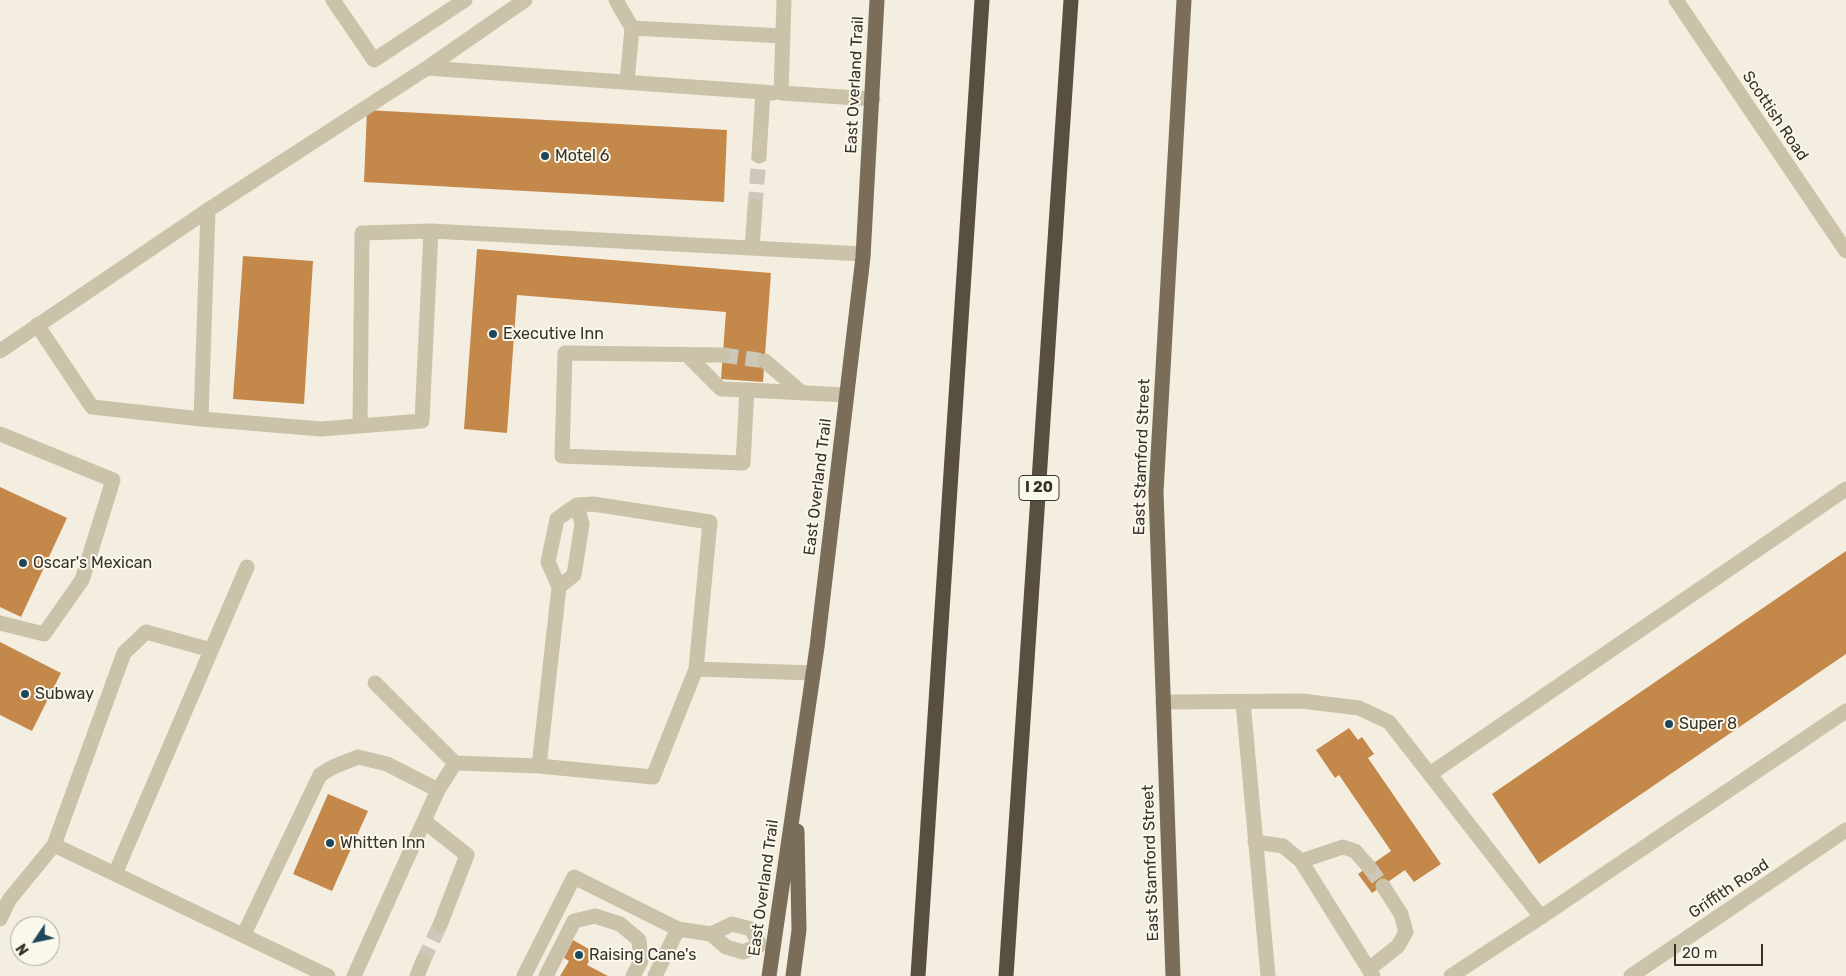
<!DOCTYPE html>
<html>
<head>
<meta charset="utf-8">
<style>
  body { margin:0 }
  #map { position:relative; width:1846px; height:976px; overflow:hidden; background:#f3eedf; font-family:Rubik,sans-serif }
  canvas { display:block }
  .north { position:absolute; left:10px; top:916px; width:50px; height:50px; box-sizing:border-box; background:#faf7eb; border:1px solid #aca89e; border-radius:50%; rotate:236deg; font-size:14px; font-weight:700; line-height:20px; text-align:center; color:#38322a }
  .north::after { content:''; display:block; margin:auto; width:18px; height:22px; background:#1f475a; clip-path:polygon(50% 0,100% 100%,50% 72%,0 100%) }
  .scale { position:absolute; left:1674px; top:944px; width:89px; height:22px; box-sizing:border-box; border:2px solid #38322a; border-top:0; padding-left:6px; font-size:15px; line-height:18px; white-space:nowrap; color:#38322a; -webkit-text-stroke:4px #faf7eb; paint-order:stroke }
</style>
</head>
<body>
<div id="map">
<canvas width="1846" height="976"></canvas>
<div class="north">N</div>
<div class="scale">20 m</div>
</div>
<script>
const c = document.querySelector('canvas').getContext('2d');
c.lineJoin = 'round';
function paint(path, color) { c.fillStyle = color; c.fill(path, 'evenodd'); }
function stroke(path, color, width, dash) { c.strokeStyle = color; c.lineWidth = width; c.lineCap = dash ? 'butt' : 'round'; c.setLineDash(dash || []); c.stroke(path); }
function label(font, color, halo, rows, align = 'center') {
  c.font = font + ' Rubik,sans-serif'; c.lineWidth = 4; c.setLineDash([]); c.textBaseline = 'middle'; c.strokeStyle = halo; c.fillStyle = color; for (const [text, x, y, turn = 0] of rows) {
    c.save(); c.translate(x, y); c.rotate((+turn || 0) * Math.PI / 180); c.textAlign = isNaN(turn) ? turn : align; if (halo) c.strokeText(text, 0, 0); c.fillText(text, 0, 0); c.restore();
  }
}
const building = new Path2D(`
  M367,110l360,20 -3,72 -360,-20z
  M477,249l294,24 -8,109 -42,-3 5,-67 -209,-17 -10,138 -43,-4z
  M243,256l70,5 -9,143 -71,-5z
  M0,487l67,31 -46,99 -21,-10z
  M1846,551v103l-307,210 -47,-70z
  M0,642l61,31 -29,58 -32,-16z
  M1349,728l9,12 4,-3 12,17 -6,4 73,106 -27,18 -9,-12 -33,23 -14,-19 33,-23 -52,-76 -4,3 -19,-28z
  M328,794l40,17 -36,80 -39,-17z
  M573,940l21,12 -7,13 21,11h-48l9,-15 -5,-3z`);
const minorTunnel = new Path2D(`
  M755,207l4,-51
  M723,355l42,6
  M1369,867l14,19
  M423,961l17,-36`);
const minor = new Path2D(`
  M333,0l41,60 91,-60
  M616,0l16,28 151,8
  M784,0l-3,93 92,6
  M1676,0l170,251
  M427,68l336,24
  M627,82l5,-54
  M759,156l4,-64 10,1
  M431,231l432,23
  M752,248l3,-41
  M37,325l55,82 109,12 120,10 101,-8 9,-190 -69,2 -2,193
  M0,351l208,-141 219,-142 98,-68
  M687,355l34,34 26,1
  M723,355l-158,-2 -3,103 181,7 4,-73 99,5
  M765,361l37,32
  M201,419l7,-209
  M0,434l113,46 -31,100 -38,54 -44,-11
  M559,587l-11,-25 9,-43 20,-14
  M696,669l116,4
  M375,683l80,80
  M1163,702l139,-1 57,7 30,14 152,195 -90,59
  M1243,702l25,274
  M1430,774l416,-285
  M424,821l43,34 -27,70
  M1255,842l28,4 18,15 72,115
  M54,845l70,-192 22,-21 65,18
  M1301,861l42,-14 12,4 14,16
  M115,874l213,102
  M1541,917l305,-206
  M0,919l9,-19 45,-55 61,29 132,-307
  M244,934l76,-159 13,-8 25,-10 29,7 51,26
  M1369,969l29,-23 8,-14 -5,-18 -18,-28
  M354,976l84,-186 17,-27 84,3 114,11 43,-108 14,-147 -117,-18 -16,1 5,19 -8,51 -15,12 -20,179
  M417,976l6,-15
  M524,976l50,-99 104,52 33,5 15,13 17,5 17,-7 -9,-16 -19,-5 -21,10
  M546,976l28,-55 21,-5 25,8 19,16 2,21 -8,15
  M655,976l23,-47
  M1631,976l215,-146`);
const major = new Path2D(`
  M769,976l48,-329 46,-390 14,-257
  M793,976l6,-46 -2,-99
  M1173,976l-17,-484 28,-492`);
const highway = new Path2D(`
  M918,976l64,-976
  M1006,976l65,-976`);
const markers = [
  [545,156,5,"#1f475a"],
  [493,334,5,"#1f475a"],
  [23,563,5,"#1f475a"],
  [25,694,5,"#1f475a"],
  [1669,724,5,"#1f475a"],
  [330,843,5,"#1f475a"],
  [579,955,5,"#1f475a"]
];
const shields = [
  [1039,488,40]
];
const shieldNames = [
  ["I 20",1039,488]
];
const streetNames = [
  ["East Overland Trail",855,85,-87],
  ["Scottish Road",1775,116,56],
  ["East Stamford Street",1142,457,-88],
  ["East Overland Trail",818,487,-83],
  ["East Stamford Street",1151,863,-92],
  ["East Overland Trail",764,888,-82],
  ["Griffith Road",1729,889,-34]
];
const poiNames = [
  ["Motel 6",555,156],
  ["Executive Inn",503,334],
  ["Oscar's Mexican",33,563],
  ["Subway",35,694],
  ["Super 8",1679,724],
  ["Whitten Inn",340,843],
  ["Raising Cane's",589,955]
];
paint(building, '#c5884b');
stroke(minorTunnel, '#cec8bb', 15, [15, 8]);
stroke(minor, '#cbc2aa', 15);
stroke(major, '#7a6e5b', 15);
stroke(highway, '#594f41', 15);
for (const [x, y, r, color] of markers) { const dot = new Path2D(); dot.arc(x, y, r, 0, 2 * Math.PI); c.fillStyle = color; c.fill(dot); stroke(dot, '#faf7eb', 2); }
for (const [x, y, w] of shields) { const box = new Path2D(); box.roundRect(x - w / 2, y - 12.5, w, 25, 4); c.fillStyle = '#faf7eb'; c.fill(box); stroke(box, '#38322a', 1); }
label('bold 15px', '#38322a', null, shieldNames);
label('16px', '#38322a', '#faf7eb', streetNames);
label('16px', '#38322a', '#faf7eb', poiNames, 'left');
</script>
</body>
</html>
